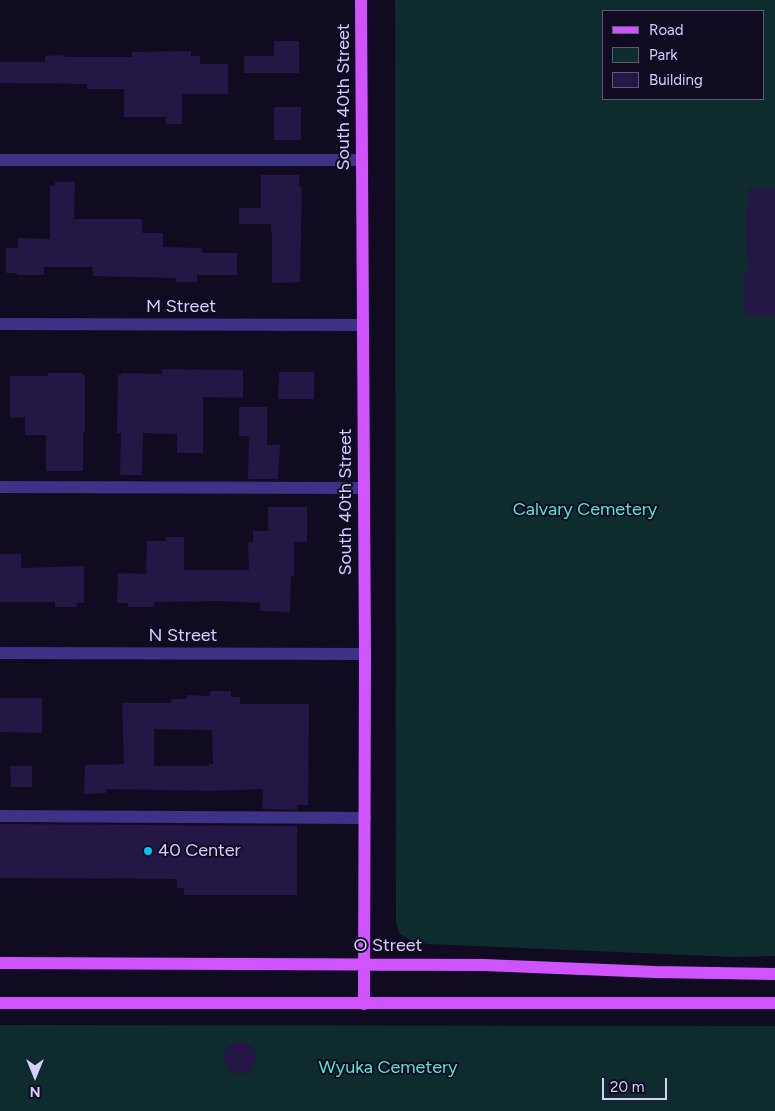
<!DOCTYPE html>
<html>
<head>
<meta charset="utf-8">
<style>
  body { margin:0 }
  #map { position:relative; width:775px; height:1111px; overflow:hidden; background:#110b22; font-family:Figtree,sans-serif }
  canvas { display:block }
  .legend { position:absolute; left:602px; top:10px; width:162px; height:90px; box-sizing:border-box; background:#110b22; border:1px solid #60597a; margin:0; padding:6px 9px; list-style:none; font-size:15px; color:#d7cdff }
  .legend li { display:flex; align-items:center; gap:10px; height:25px }
  .legend b { width:25px; border:1px solid #60597a }
  .north { position:absolute; left:10px; top:1051px; width:50px; height:50px; -webkit-text-stroke:4px #110b22; paint-order:stroke; rotate:180deg; font-size:14px; font-weight:700; line-height:20px; text-align:center; color:#d7cdff }
  .north::after { content:''; display:block; margin:auto; width:18px; height:22px; background:#d7cdff; clip-path:polygon(50% 0,100% 100%,50% 72%,0 100%) }
  .scale { position:absolute; left:602px; top:1078px; width:65px; height:22px; box-sizing:border-box; border:2px solid #d7cdff; border-top:0; padding-left:6px; font-size:15px; line-height:18px; white-space:nowrap; color:#d7cdff; -webkit-text-stroke:4px #110b22; paint-order:stroke }
</style>
</head>
<body>
<div id="map">
<canvas width="775" height="1111"></canvas>
<ul class="legend">
<li><b style="height:6px;background:#cf54ff"></b>Road</li>
<li><b style="height:14px;background:#0e2b2d"></b>Park</li>
<li><b style="height:14px;background:#241645"></b>Building</li>
</ul>
<div class="north">N</div>
<div class="scale">20 m</div>
</div>
<script>
const c = document.querySelector('canvas').getContext('2d');
c.lineJoin = 'round';
function paint(path, color) { c.fillStyle = color; c.fill(path, 'evenodd'); }
function stroke(path, color, width, dash) { c.strokeStyle = color; c.lineWidth = width; c.lineCap = dash ? 'butt' : 'round'; c.setLineDash(dash || []); c.stroke(path); }
function label(font, color, halo, rows, align = 'center') {
  c.font = font + ' Figtree,sans-serif'; c.lineWidth = 4; c.setLineDash([]); c.textBaseline = 'middle'; c.strokeStyle = halo; c.fillStyle = color; for (const [text, x, y, turn = 0] of rows) {
    c.save(); c.translate(x, y); c.rotate((+turn || 0) * Math.PI / 180); c.textAlign = isNaN(turn) ? turn : align; if (halo) c.strokeText(text, 0, 0); c.fillText(text, 0, 0); c.restore();
  }
}
const green = new Path2D(`
  M395,0h380v956l-41,1 -306,-13 -16,-3 -13,-8 -3,-11zM604,11h160v88h-160z
  M0,1025l775,1v85h-775z`);
const building = new Path2D(`
  M274,41h25v32h-55v-17h30z
  M191,51v5h9v8h28v30h-46v30h-16v-7h-42v-28h-37v-5l-87,-1v-21h45v-6l20,-1v2h67v-5z
  M274,107h27v33h-27z
  M261,175h38v12h3l-2,95 -28,1v-51h-1v-8h-32v-16h22z
  M55,182h20l-1,37h68v14h21v14l39,1v5h35v22h-40v7h-21v-4l-83,-2 -1,-9h-48v8h-27v-2h-11v-25h12v-10l32,1v-54l5,1z
  M748,188h27v128h-31v-43h4l-2,-64h2z
  M162,369l81,1v28l-40,-1v56h-26v-19l-34,-1 -1,42h-22l1,-42h-4l1,-58h3v-2l41,1z
  M279,372h35v27h-36z
  M48,373h34v2h3v57h-2v39h-37v-36h-21v-18l-15,1v-42h38z
  M239,407h28v38h13l-2,34h-30l1,-43h-10z
  M268,507h39v35h-13v34h-3l-1,36 -30,-1v-8l-40,-2 -66,1v5h-26v-4h-11l1,-30 28,1 1,-33h19v-4h18v33h65l-1,-28h5v-11h15z
  M0,554h21v14l63,-2v37h-7v4h-22v-5h-55z
  M210,691h21v6h9v7h69l-1,101h-11v5l-35,-1 1,-20 -53,2 -104,-2v4l-22,1 1,-29 39,-1 -2,-61h49v-4h16v-4l23,1zM154,729l58,1 1,34h-4v2h-55z
  M0,698h42v35l-42,-1z
  M10,766h22v21h-21z
  M0,824l297,2v69h-113v-7h-7v-9l-177,-1z
  M224 1058a16 16 0 1 1 32 0a16 16 0 1 1-32 0Z`);
const minor = new Path2D(`
  M0,160h362
  M0,324l363,1
  M0,487l364,1
  M0,653l365,1
  M0,816l365,2`);
const major = new Path2D(`
  M361,0l4,654 -1,350
  M0,963l484,2 171,7 120,2
  M0,1003h775`);
const markers = [
  [148,851,5,"#00c8f8"]
];
const streetNames = [
  ["South 40th Street",344,97,-90],
  ["M Street",181,307],
  ["South 40th Street",346,502,-90],
  ["N Street",183,636],
  ["O Street",388,946]
];
const parkNames = [
  ["Calvary Cemetery",585,510],
  ["Wyuka Cemetery",388,1068]
];
const poiNames = [
  ["40 Center",158,851]
];
paint(green, '#0e2b2d');
paint(building, '#241645');
stroke(minor, '#3d3286', 12);
stroke(major, '#cf54ff', 12);
for (const [x, y, r, color] of markers) { const dot = new Path2D(); dot.arc(x, y, r, 0, 2 * Math.PI); c.fillStyle = color; c.fill(dot); stroke(dot, '#110b22', 2); }
label('18px', '#d7cdff', '#110b22', streetNames);
label('18px', '#4eead1', '#110b22', parkNames);
label('18px', '#d7cdff', '#110b22', poiNames, 'left');
</script>
</body>
</html>
